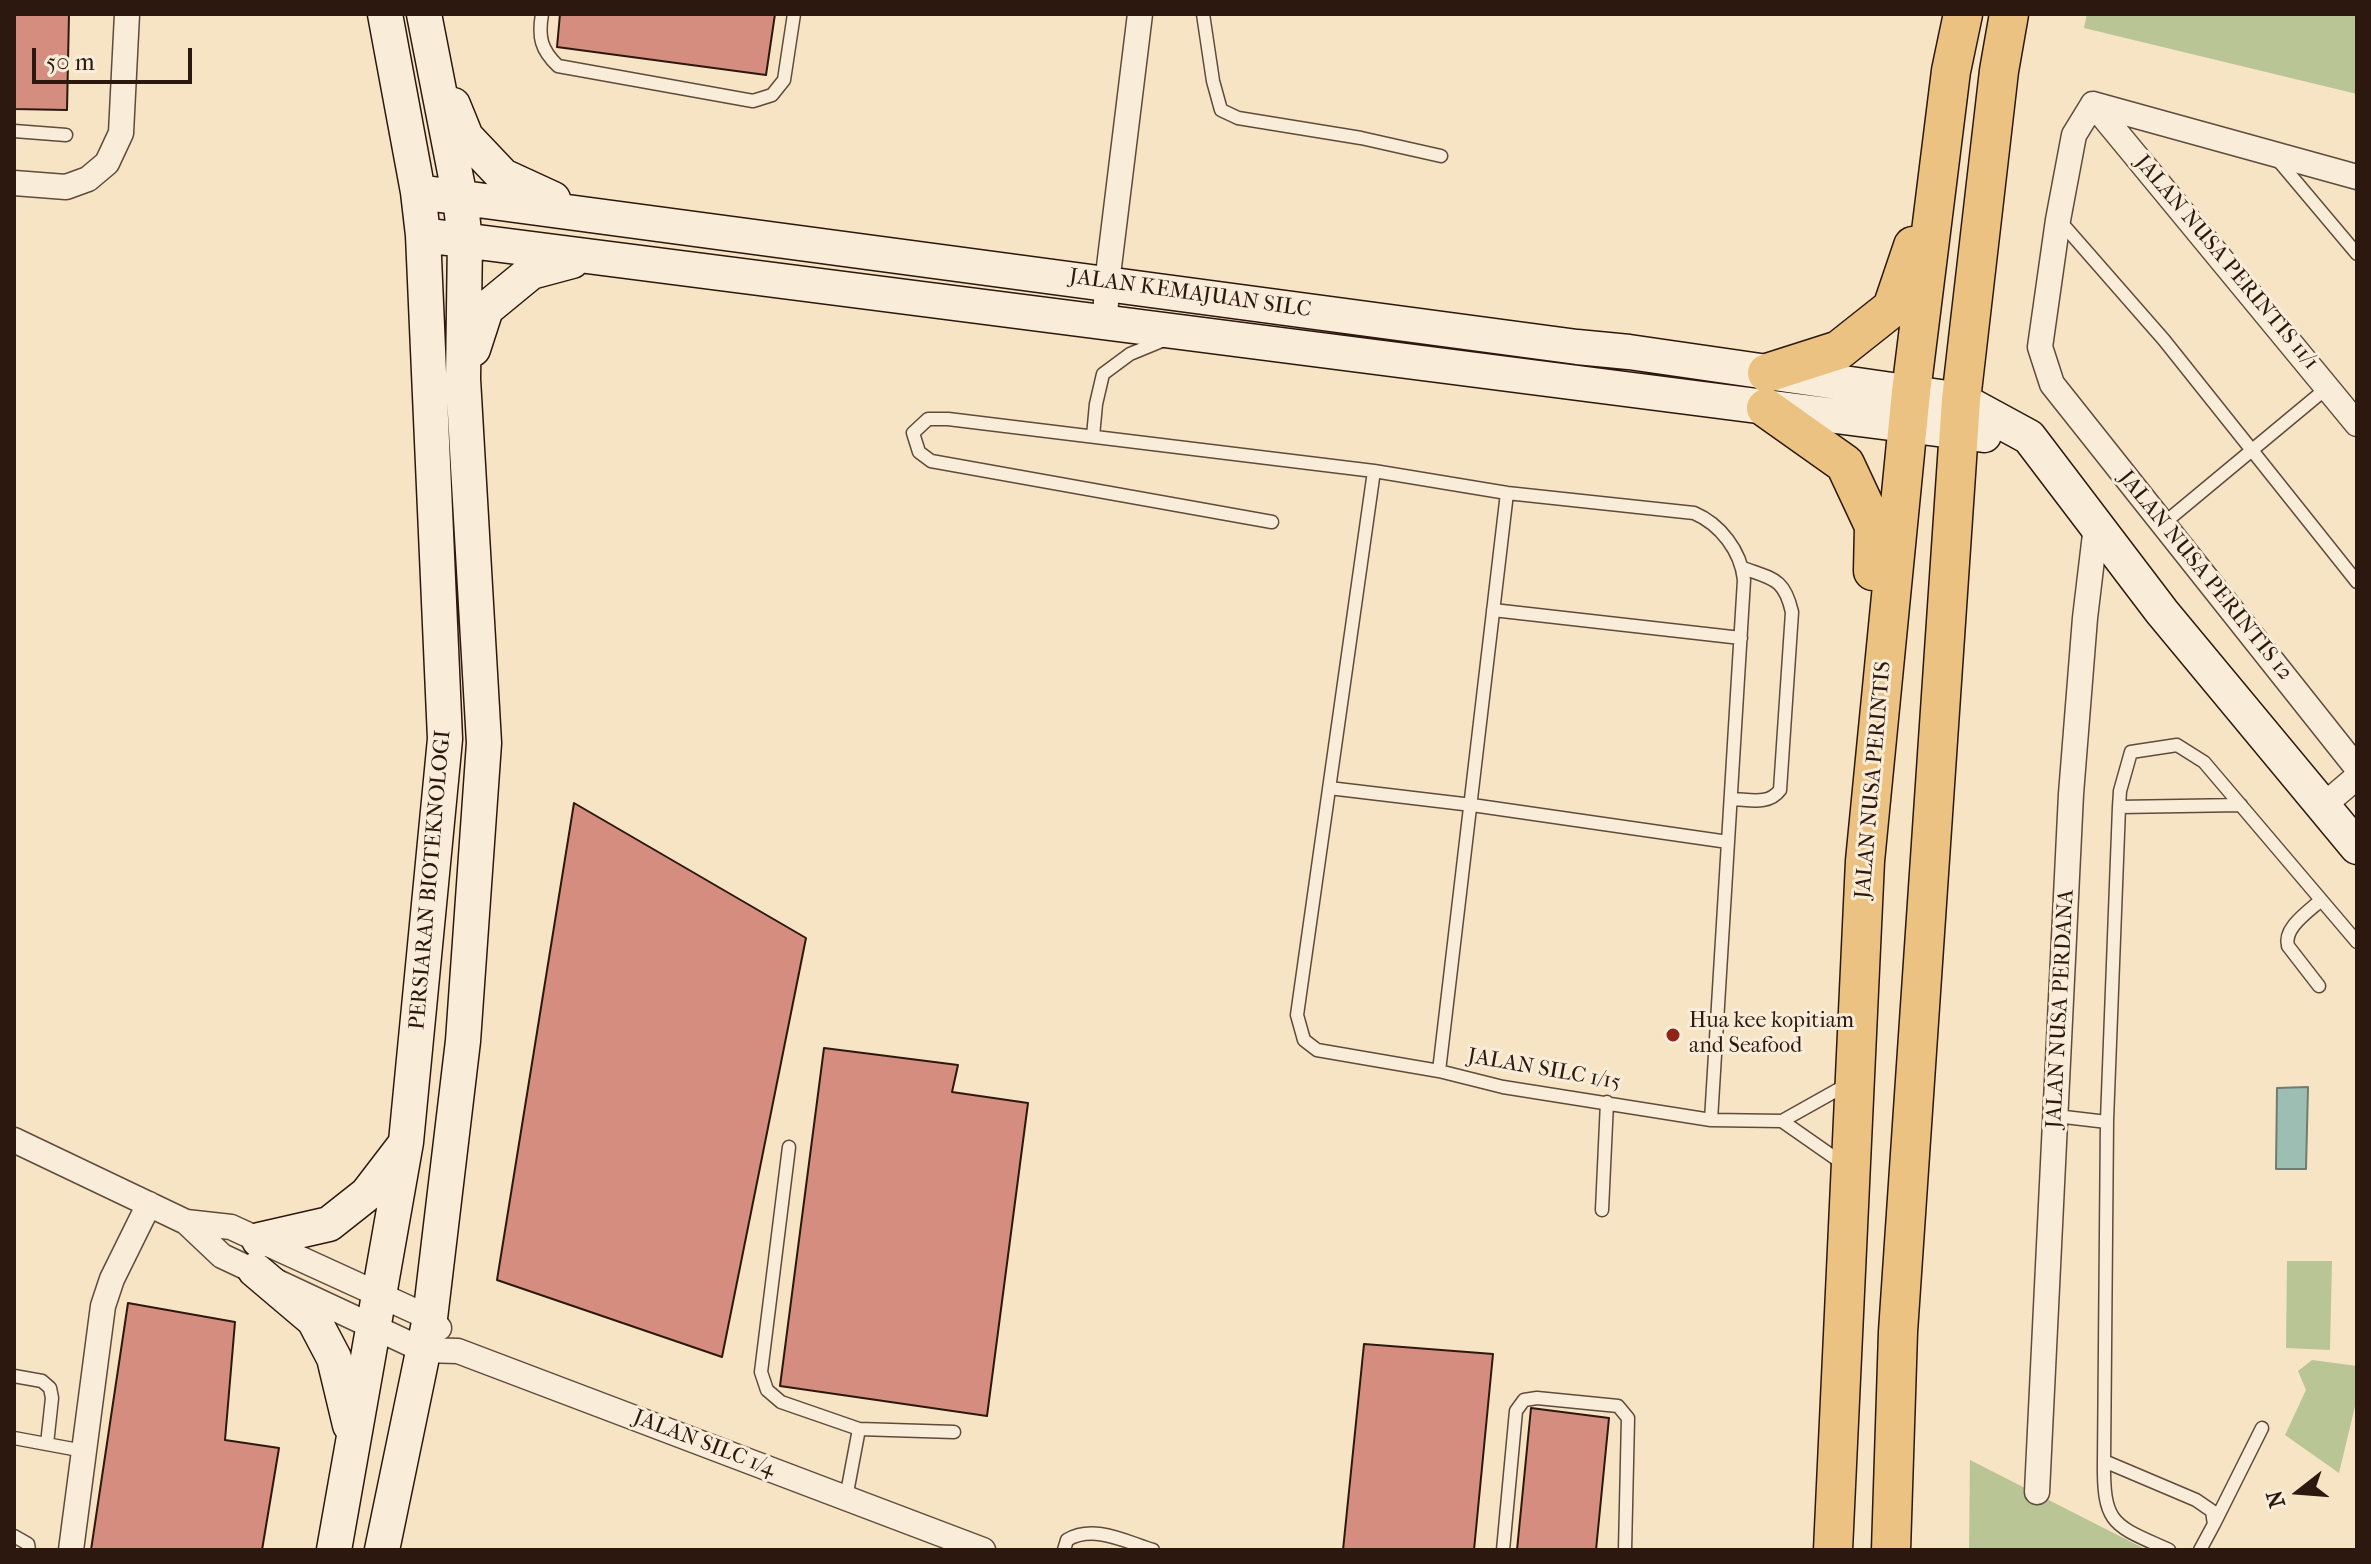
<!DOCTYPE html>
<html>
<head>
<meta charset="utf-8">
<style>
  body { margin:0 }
  #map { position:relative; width:2371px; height:1564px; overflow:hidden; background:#f6e4c4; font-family:"IM FELL French Canon",serif }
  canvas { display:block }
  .frame { position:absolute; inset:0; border:16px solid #2c180e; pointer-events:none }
  .north { position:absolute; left:2259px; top:1452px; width:80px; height:80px; -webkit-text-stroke:6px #f9edd9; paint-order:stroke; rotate:253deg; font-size:22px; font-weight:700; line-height:32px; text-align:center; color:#2c180e }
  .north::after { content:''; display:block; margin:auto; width:28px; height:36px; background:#2c180e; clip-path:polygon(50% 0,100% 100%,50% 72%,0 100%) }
  .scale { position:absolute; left:32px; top:48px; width:160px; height:36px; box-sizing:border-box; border:4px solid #2c180e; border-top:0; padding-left:10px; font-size:24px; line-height:28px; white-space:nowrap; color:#2c180e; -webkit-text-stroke:6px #f9edd9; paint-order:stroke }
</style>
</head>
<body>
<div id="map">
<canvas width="2371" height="1564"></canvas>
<div class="frame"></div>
<div class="north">N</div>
<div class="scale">50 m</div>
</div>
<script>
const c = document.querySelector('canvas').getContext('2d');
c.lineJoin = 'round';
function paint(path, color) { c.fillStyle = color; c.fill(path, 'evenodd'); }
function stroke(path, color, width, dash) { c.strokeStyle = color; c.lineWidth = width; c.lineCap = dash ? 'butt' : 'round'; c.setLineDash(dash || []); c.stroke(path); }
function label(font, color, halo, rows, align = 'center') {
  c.font = font + ' "IM FELL French Canon",serif'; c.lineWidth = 6; c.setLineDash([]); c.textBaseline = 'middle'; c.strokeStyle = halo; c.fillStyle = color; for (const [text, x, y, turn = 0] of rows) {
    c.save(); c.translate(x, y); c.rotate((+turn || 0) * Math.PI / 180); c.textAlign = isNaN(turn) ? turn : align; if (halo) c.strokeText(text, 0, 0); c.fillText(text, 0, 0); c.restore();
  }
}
const green = new Path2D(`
  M2087,14h270v80l-273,-66z
  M2287,1261h45l-2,89 -44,-2z
  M2312,1360l45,6v32l-18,75 -54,-38 21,-45 -8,-19z
  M1970,1460l177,90h-178z`);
const water = new Path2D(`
  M2308,1087l-2,82h-30l1,-81z`);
const building = new Path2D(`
  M14,14h55l-2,96 -53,-1z
  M560,14h215l-9,61 -209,-28z
  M574,803l232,135 -84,419 -225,-77z
  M824,1048l134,17 -6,27 76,11 -41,313 -207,-30z
  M128,1303l107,19 -10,118 54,8 -17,102h-171z
  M1364,1344l129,10 -19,196h-131z
  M1531,1408l78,10 -13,132h-79z`);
const lane = new Path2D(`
  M542,14c-4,23 -1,36 16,52l195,35 19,-6 12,-15 10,-66
  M1203,14l10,67 8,29 17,8 123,20 80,18
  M14,131l52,4
  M2277,159l80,95
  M2059,220l105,120 193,242
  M1093,436l3,-32 7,-30 27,-20 34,-14
  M1374,471l-77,544 7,25 13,10 122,21 64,16 208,33 71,1 66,-37
  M1272,522l-341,-61 -12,-9 -6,-19 15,-14h20l426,52 133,22 187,20c26,11 47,38 50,67l-33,540
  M2163,524l165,-137
  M1493,610l248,28
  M1329,788l143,17 256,37
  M1731,799c17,0 37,7 49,-9l12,-178c-8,-34 -19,-33 -49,-44
  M2119,807l122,-2
  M2319,986l-31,-40c-5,-18 20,-34 33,-46
  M1439,1071l68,-578
  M2056,1116l51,6
  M1782,1121l63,44
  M789,1147l-28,225 6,18 14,12 78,27
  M1602,1210l5,-108
  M14,1376l28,5 8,7 2,10 -5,46
  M14,1438l70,13
  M2104,1461c-1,65 10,64 65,89
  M846,1498l13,-69 95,3
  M2214,1524l48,-96
  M14,1536l14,8 1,6
  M1064,1550l3,-10c27,-16 59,2 86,10
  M1503,1550l13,-139 8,-11 13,-2 81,8 10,12 -3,132
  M2200,1550l14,-26 -2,-13 -16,-11 -92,-39 3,-341 12,-313 1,-16 11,-39 46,-7 27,17 153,180`);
const street = new Path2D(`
  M2093,104l-19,31 -16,85 -18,127 12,37 305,384
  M2093,104l264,320
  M2093,104l264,73
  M14,183l52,4 22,-8 19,-16 14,-30 6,-119
  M1105,322l2,-39 33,-269
  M2324,805l33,-28
  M14,1140l172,82 36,34 201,94 35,1 525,199
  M186,1222l45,5 199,91 9,10
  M2037,1492l34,-698 14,-176 11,-92
  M71,1550l32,-244 9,-27 37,-75`);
const secondary = new Path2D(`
  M453,105l13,32 37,39 50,23
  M418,192l1159,155 52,5 332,48 68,37 133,175 195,235
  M423,235l1561,200
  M473,349l13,-40 45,-37 41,-11
  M259,1240l70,-16 38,-30 36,-47
  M255,1270l59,50 20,38 16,67
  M334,1550l72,-408 39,-403 -22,-504 -5,-43 -33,-178
  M382,1550l48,-232 33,-277 21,-298 -21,-364 2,-139 -5,-42 -36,-184`);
const primary = new Path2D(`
  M1767,373l72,-23 53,-42 21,-62
  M1766,408l79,56 29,62 -1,45
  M1833,1550l32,-689 46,-469 40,-321 12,-57
  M1891,1550l7,-218 63,-932 38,-329 10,-57`);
const markers = [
  [1673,1035,8,"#8f2418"]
];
const streetNames = [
  ["JALAN NUSA PERINTIS 11/1",2226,263,50],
  ["JALAN KEMAJUAN SILC",1190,294,8],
  ["JALAN NUSA PERINTIS 12",2205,576,51],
  ["JALAN NUSA PERINTIS",1874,780,-85],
  ["PERSIARAN BIOTEKNOLOGI",431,880,-85],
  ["JALAN NUSA PERDANA",2061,1009,-87],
  ["JALAN SILC 1/15",1544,1070,10],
  ["JALAN SILC 1/4",704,1444,21]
];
const poiNames = [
  ["Hua kee kopitiam",1689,1022],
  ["and Seafood",1689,1047]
];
paint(green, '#bac596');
paint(water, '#9dbfb3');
stroke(water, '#707c71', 2);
paint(building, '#d48d7f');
stroke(building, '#2c180e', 2);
stroke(lane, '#5e4b3c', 15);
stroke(street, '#5e4b3c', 27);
stroke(secondary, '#2c180e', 37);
stroke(primary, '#2c180e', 41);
stroke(lane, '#f9edd9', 12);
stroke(street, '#f9edd9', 24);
stroke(secondary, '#f9edd9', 34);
stroke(primary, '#ebc282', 38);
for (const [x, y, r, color] of markers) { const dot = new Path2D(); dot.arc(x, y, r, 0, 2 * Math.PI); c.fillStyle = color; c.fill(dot); stroke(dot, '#f9edd9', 3); }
label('22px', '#2c180e', '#f9edd9', streetNames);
label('22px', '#2c180e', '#f9edd9', poiNames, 'left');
</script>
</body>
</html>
